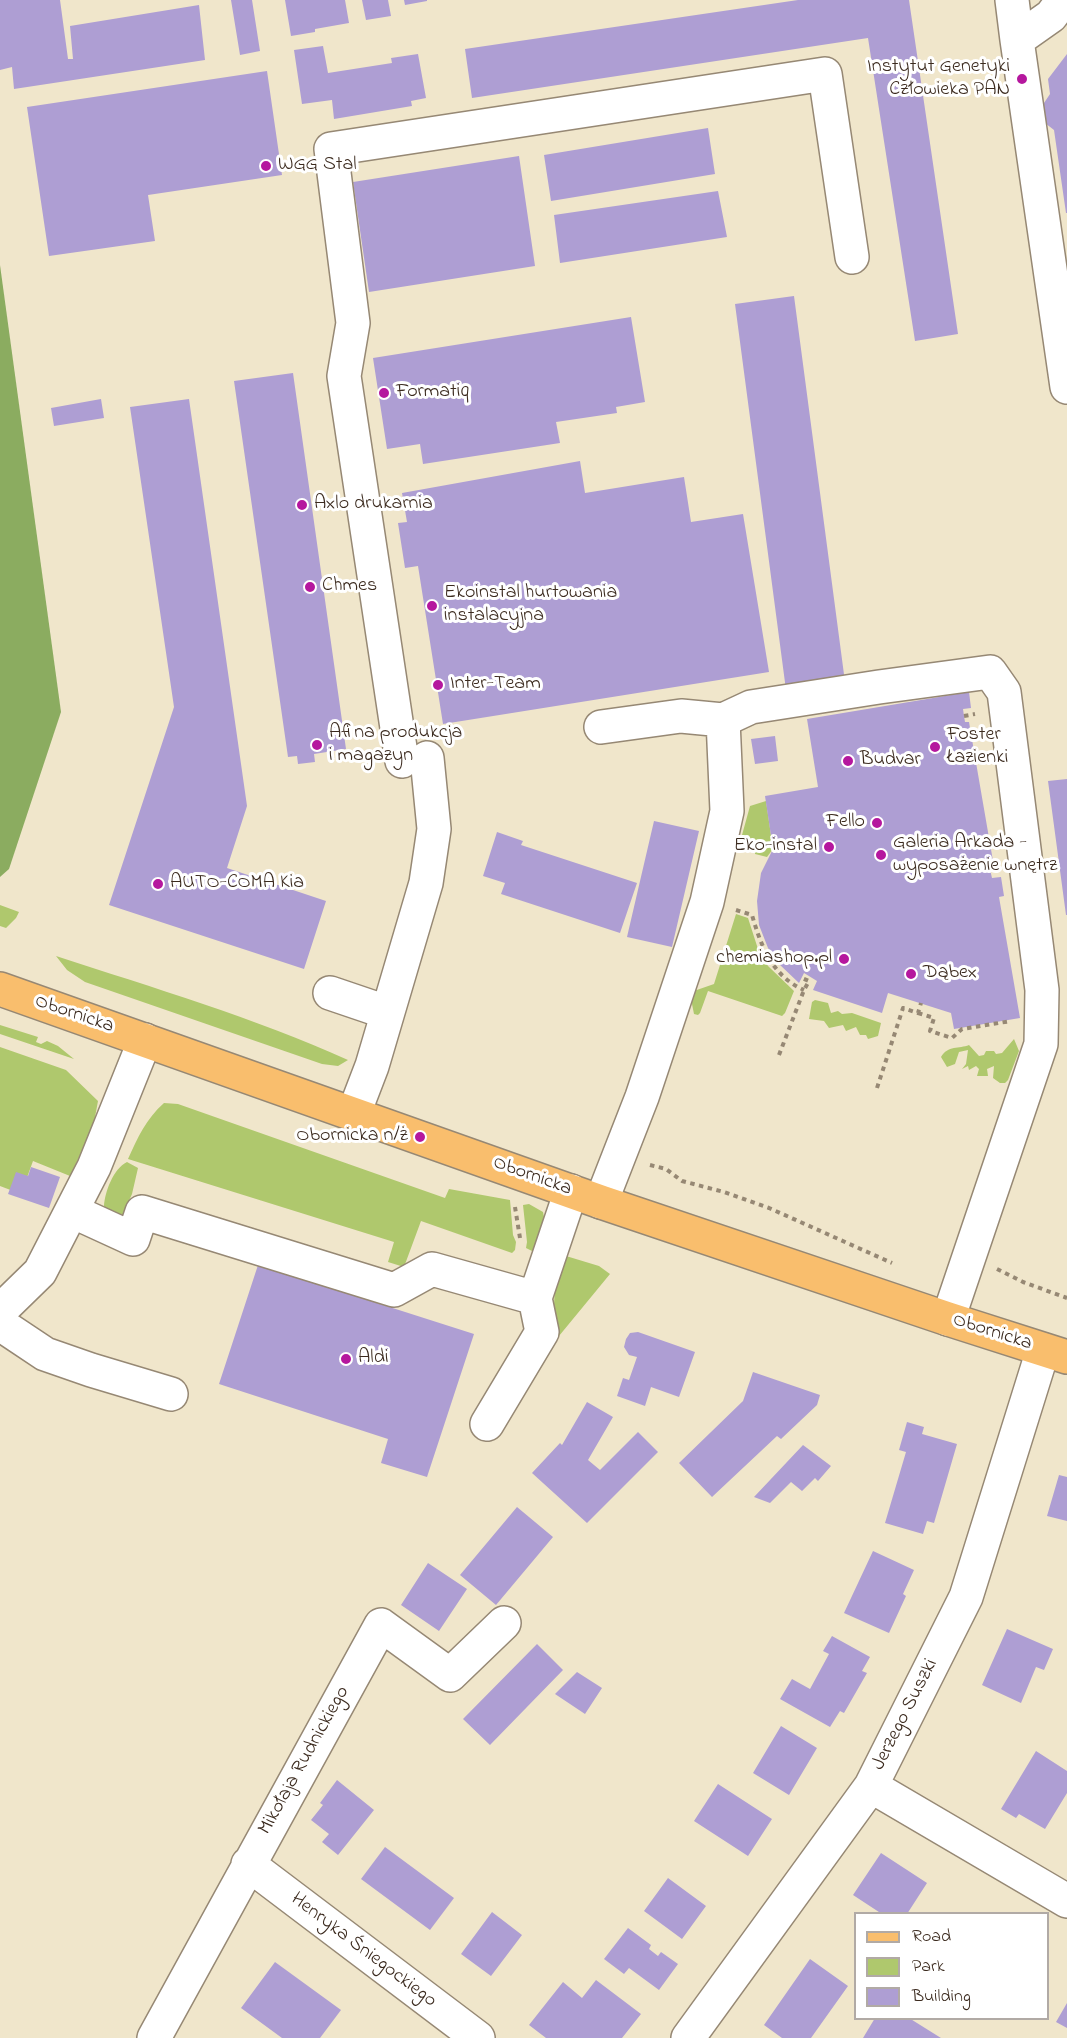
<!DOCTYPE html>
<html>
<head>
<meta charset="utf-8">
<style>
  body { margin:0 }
  #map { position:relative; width:1067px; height:2038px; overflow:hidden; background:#f0e6cb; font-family:"Indie Flower",sans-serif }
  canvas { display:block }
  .legend { position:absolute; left:854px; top:1912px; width:195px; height:108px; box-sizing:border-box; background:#fff; border:2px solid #b1aaa5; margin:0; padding:8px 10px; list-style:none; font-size:18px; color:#3b2a1e }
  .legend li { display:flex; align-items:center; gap:12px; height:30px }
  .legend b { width:30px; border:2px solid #b1aaa5 }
</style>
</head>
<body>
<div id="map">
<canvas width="1067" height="2038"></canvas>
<ul class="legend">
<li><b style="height:8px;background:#f9be6d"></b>Road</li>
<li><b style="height:16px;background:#afc86d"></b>Park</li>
<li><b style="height:16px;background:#ae9ed3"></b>Building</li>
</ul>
</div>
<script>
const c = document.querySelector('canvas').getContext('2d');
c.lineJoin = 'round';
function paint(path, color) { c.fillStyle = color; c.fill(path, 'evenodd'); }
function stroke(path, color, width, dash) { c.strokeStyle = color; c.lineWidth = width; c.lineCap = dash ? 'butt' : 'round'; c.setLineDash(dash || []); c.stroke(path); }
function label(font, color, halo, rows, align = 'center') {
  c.font = font + ' "Indie Flower",sans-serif'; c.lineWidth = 6; c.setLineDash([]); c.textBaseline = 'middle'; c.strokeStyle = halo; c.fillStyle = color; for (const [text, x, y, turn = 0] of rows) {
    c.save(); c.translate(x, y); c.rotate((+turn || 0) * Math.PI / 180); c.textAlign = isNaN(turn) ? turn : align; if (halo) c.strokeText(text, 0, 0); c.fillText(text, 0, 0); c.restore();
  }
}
const green = new Path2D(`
  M766,801l7,48 -6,8 -12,-3v-4l-16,-4 11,-40z
  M0,905l19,7 -3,6 -10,10 -6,-2z
  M736,914l12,4 10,31 10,17 26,25 -9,22 -3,3 -74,-25 -8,22 -2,2 -4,-1 -4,-20 1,-2 23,-8z
  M56,956c98,32 199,62 292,104l-10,6 -16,-2 -237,-82 -18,-12z
  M815,1000l13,3 3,10 7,-2 4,3 10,-1 29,10 -3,13 -10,3 -2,-4h-6l-4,-8 -10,4 -3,-6 -14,3 -5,-7 -15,-2 3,-17z
  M0,1025l38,12 -2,5 5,2 6,-3 11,5 16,13 -74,-25z
  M1014,1039l5,12 -11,29 -3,3h-5l-7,-5 1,-12 -7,3 1,7h-11l2,-7 -3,-3 -7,4 -1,-4 -6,3 4,-5 2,-14 -9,2 -4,12 -8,3 -6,-10c7,-12 18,-8 28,-12l10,11 5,-1 2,-4h8l2,3 6,-1z
  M0,1047l66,23 32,31 -5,27 -23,48 -37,-15 -12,33 -21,-8z
  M164,1103l14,1 267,94 4,-9 61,11 3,35 3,7 -1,8 -3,3 -91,-32 -17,46 -16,-5 6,-20 -266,-83c10,-22 18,-40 36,-56z
  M127,1162l11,6 -6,26 -11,25 -11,-5 -6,-8c1,-14 9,-37 23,-44z
  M529,1204l14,8 2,10 -11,30 -8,-4 1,-6 -4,-37z
  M566,1256l33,10 11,8 -65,79 8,-30 2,-37z`);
const forest = new Path2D(`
  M0,265l61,447 -52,157 -9,8z`);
const building = new Path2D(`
  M0,0h60l8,59h5l-3,-33 129,-21 6,55 -191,29 -2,-22 -12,3z
  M231,0h21l8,51 -20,4z
  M285,0h60l4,23 -34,6v3l-24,4z
  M362,0h26l3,16 -25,4z
  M404,0h23v1l-22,4z
  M798,0h111l49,334 -43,7 -47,-303 -396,60 -7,-49z
  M323,46l5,27 64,-10 -1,-5 27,-4 8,44 -15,3 1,5 -78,13 -2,-19 -30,4 -8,-54z
  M1067,54v159h-1l-12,-83 -9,-7 -3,-17 8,-12 -2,-15z
  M267,71l15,104 -134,20 7,46 -106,15 -22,-149z
  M708,128l7,46 -164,27 -7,-46z
  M519,156l16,110 -166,26 -16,-110z
  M718,191l9,46 -167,26 -6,-48z
  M794,296l51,386 -59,8 -51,-386z
  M631,317l14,85 -29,5 1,6 -61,9 4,21 -137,21 -3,-20 -33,5 -14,-91z
  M293,373l53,376 -32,5 1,8 -17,2 -1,-8 -9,1 -54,-376z
  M101,399l3,19 -50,8 -3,-18z
  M189,399l58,407 -20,62 99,33 -22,68 -195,-64 65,-198 -44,-300z
  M580,461l5,32 99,-16 7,45 52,-8 26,158 -326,52 -25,-158 -13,2 -7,-45 9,-1 -5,-29z
  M969,692l2,16 -8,1 1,7 1,6h4l24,139h-5l4,17 9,-1 3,19 -5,1 21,121 -66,11 -3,-16 -63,-20 -6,20 -69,-23 4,-9 -13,-8 -5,10 -20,-19 -11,-16 -9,-23 -2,-24 4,-28 12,-24 -8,-53 53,-9 -11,-68z
  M775,736l3,25 -23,3 -4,-25z
  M1067,779v136h-1l-18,-134z
  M654,821l45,10 -27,116 -45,-10z
  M497,832l26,9 -2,4 116,38 -17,50 -119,-39 4,-11 -22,-7z
  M31,1167l29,10 -11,31 -41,-14 8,-22 12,4z
  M258,1265l216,69 -47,143 -46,-14 7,-24 -169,-55z
  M638,1332l57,20 -16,45 -28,-10 -6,19 -28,-10 6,-18 6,2 8,-23 -8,-2 -5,-8 2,-8 4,-6z
  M753,1372l67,23 -3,10 -36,34 -4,-3 -65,61 -33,-34 64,-62z
  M587,1402l26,15 -25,43 12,10 38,-38 20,20 -71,71 -55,-50 28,-30 2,2z
  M907,1422l17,5 -2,7 35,10 -23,79 -7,-2 -4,13 -38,-11 21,-71 -7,-2z
  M803,1445l28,21 -13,15 -3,-3 -13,13 -11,-9 -21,21 -16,-6z
  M1059,1475l8,2v44l-20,-5z
  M517,1507l36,30 -57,68 -36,-30z
  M873,1551l41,19 -11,24 3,2 -17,37 -45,-20z
  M428,1563l39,26 -28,42 -38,-26z
  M1007,1629l46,20 -9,21 -8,-3 -15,36 -39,-18z
  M832,1636l38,21 -8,14 5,2 -23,40 -4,-2 -10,16 -50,-28 12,-20 18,10 19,-35 -6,-3z
  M537,1644l26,26 -73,75 -27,-26z
  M577,1672l25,16 -17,26 -30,-20z
  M781,1726l36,22 -28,47 -36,-22z
  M1036,1751l31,20v22l-22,36 -26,-15 -3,4 -15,-9z
  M337,1780l37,30 -36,45 -16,-13 7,-8 -18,-14 12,-15 -3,-2z
  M718,1784l54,35 -24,37 -54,-35z
  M385,1847l69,51 -24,32 -69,-51z
  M881,1853l46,30 -20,31h-25l-29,-19z
  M668,1878l38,28 -24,33 -38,-28z
  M492,1912l30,23 -31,41 -30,-22z
  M628,1928l23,17 -2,4 9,7 3,-4 17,12 -19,26 -30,-22 -5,6 -20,-15z
  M810,1959l38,27 -37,52h-29l-18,-13z
  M275,1962l66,48 -21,28h-38l-41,-30z
  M596,1980l45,34 -19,24h-76l-17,-13 34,-43 19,16z
  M1067,2003v25l-11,-6z
  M875,2018h34l32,20h-78z`);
const path = new Path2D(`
  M964,716l11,-2
  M736,910l16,5c9,31 20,61 52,75
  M918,1013l16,5 -4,13 22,7 10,-9 49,-8
  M779,1055l25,-65 5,-9 -7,-3
  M877,1088l26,-80 15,5 3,-10
  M650,1165l16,4 16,12 42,11 45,16 123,55
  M515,1207l5,31
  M997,1269l26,13 44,16`);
const minor = new Path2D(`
  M1012,0l5,40 34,-24 12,-16
  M1017,40l50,347
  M601,727l80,-11 42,4
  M402,761l-58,-385 9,-53 -22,-174 494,-75 27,183
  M330,993l56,19
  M354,1113l18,-47 54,-183 8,-54 -7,-71
  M601,1202l41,-105 65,-195 20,-91 -4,-91 28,-13 128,-20 111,-15 14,20 38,298 -1,54 -93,275
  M72,1211l61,28 9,-27 252,78 38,-21 103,29
  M0,1311l40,-39 54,-105 51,-127
  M0,1324l45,30 46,16 80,24
  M487,1424l55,-92 -7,-34 36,-107
  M871,1786l196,115
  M248,1864l230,174
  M154,2038l227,-413 69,50 54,-52
  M688,2038l183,-252 95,-189 77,-247`);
const major = new Path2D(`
  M0,989l601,213 347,117 119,38`);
const markers = [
  [1022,79,6,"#b5179e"],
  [266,166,6,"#b5179e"],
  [384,393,6,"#b5179e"],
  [302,505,6,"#b5179e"],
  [310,587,6,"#b5179e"],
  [432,606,6,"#b5179e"],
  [438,685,6,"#b5179e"],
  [317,745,6,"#b5179e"],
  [935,747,6,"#b5179e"],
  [848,761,6,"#b5179e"],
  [877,823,6,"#b5179e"],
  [829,847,6,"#b5179e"],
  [881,855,6,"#b5179e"],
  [158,884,6,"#b5179e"],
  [844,959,6,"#b5179e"],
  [911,974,6,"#b5179e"],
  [420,1137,6,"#b5179e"],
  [346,1359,6,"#b5179e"]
];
const poiNames = [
  ["Instytut Genetyki",1010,68,"right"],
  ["Człowieka PAN",1010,91,"right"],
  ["WGG Stal",278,166],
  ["Formatiq",396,393],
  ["Axlo drukarnia",314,505],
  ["Chmes",322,587],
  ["Ekoinstal hurtowania",444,594],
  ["instalacyjna",444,617],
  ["Inter-Team",450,685],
  ["Afina produkcja",329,734],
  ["i magazyn",329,757],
  ["Foster",947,736],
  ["Łazienki",947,759],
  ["Budvar",860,761],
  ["Fello",865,823,"right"],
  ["Galeria Arkada -",893,844],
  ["wyposażenie wnętrz",893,867],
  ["Eko-instal",817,847,"right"],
  ["AUTO-COMA Kia",170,884],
  ["chemiashop.pl",832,959,"right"],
  ["Dąbex",923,974],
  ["Obornicka n/ż",408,1137,"right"],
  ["Aldi",358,1359]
];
const streetNames = [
  ["Obornicka",74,1015,19],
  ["Obornicka",532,1177,20],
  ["Obornicka",992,1333,18],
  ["Jerzego Suszki",906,1715,-63],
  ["Mikołaja Rudnickiego",305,1761,-61],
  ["Henryka Śniegockiego",363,1951,37]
];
paint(green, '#afc86d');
paint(forest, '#8bac60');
paint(building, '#ae9ed3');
stroke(minor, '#968874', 36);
stroke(major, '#968874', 36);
stroke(path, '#968874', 4, [4.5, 4.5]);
stroke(minor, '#fff', 33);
stroke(major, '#f9be6d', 33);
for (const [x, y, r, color] of markers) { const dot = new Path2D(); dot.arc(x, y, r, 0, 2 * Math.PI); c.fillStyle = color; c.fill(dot); stroke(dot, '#fff', 2); }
label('20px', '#3b2a1e', '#fff', poiNames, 'left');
label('20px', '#3b2a1e', '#fff', streetNames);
</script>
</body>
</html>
